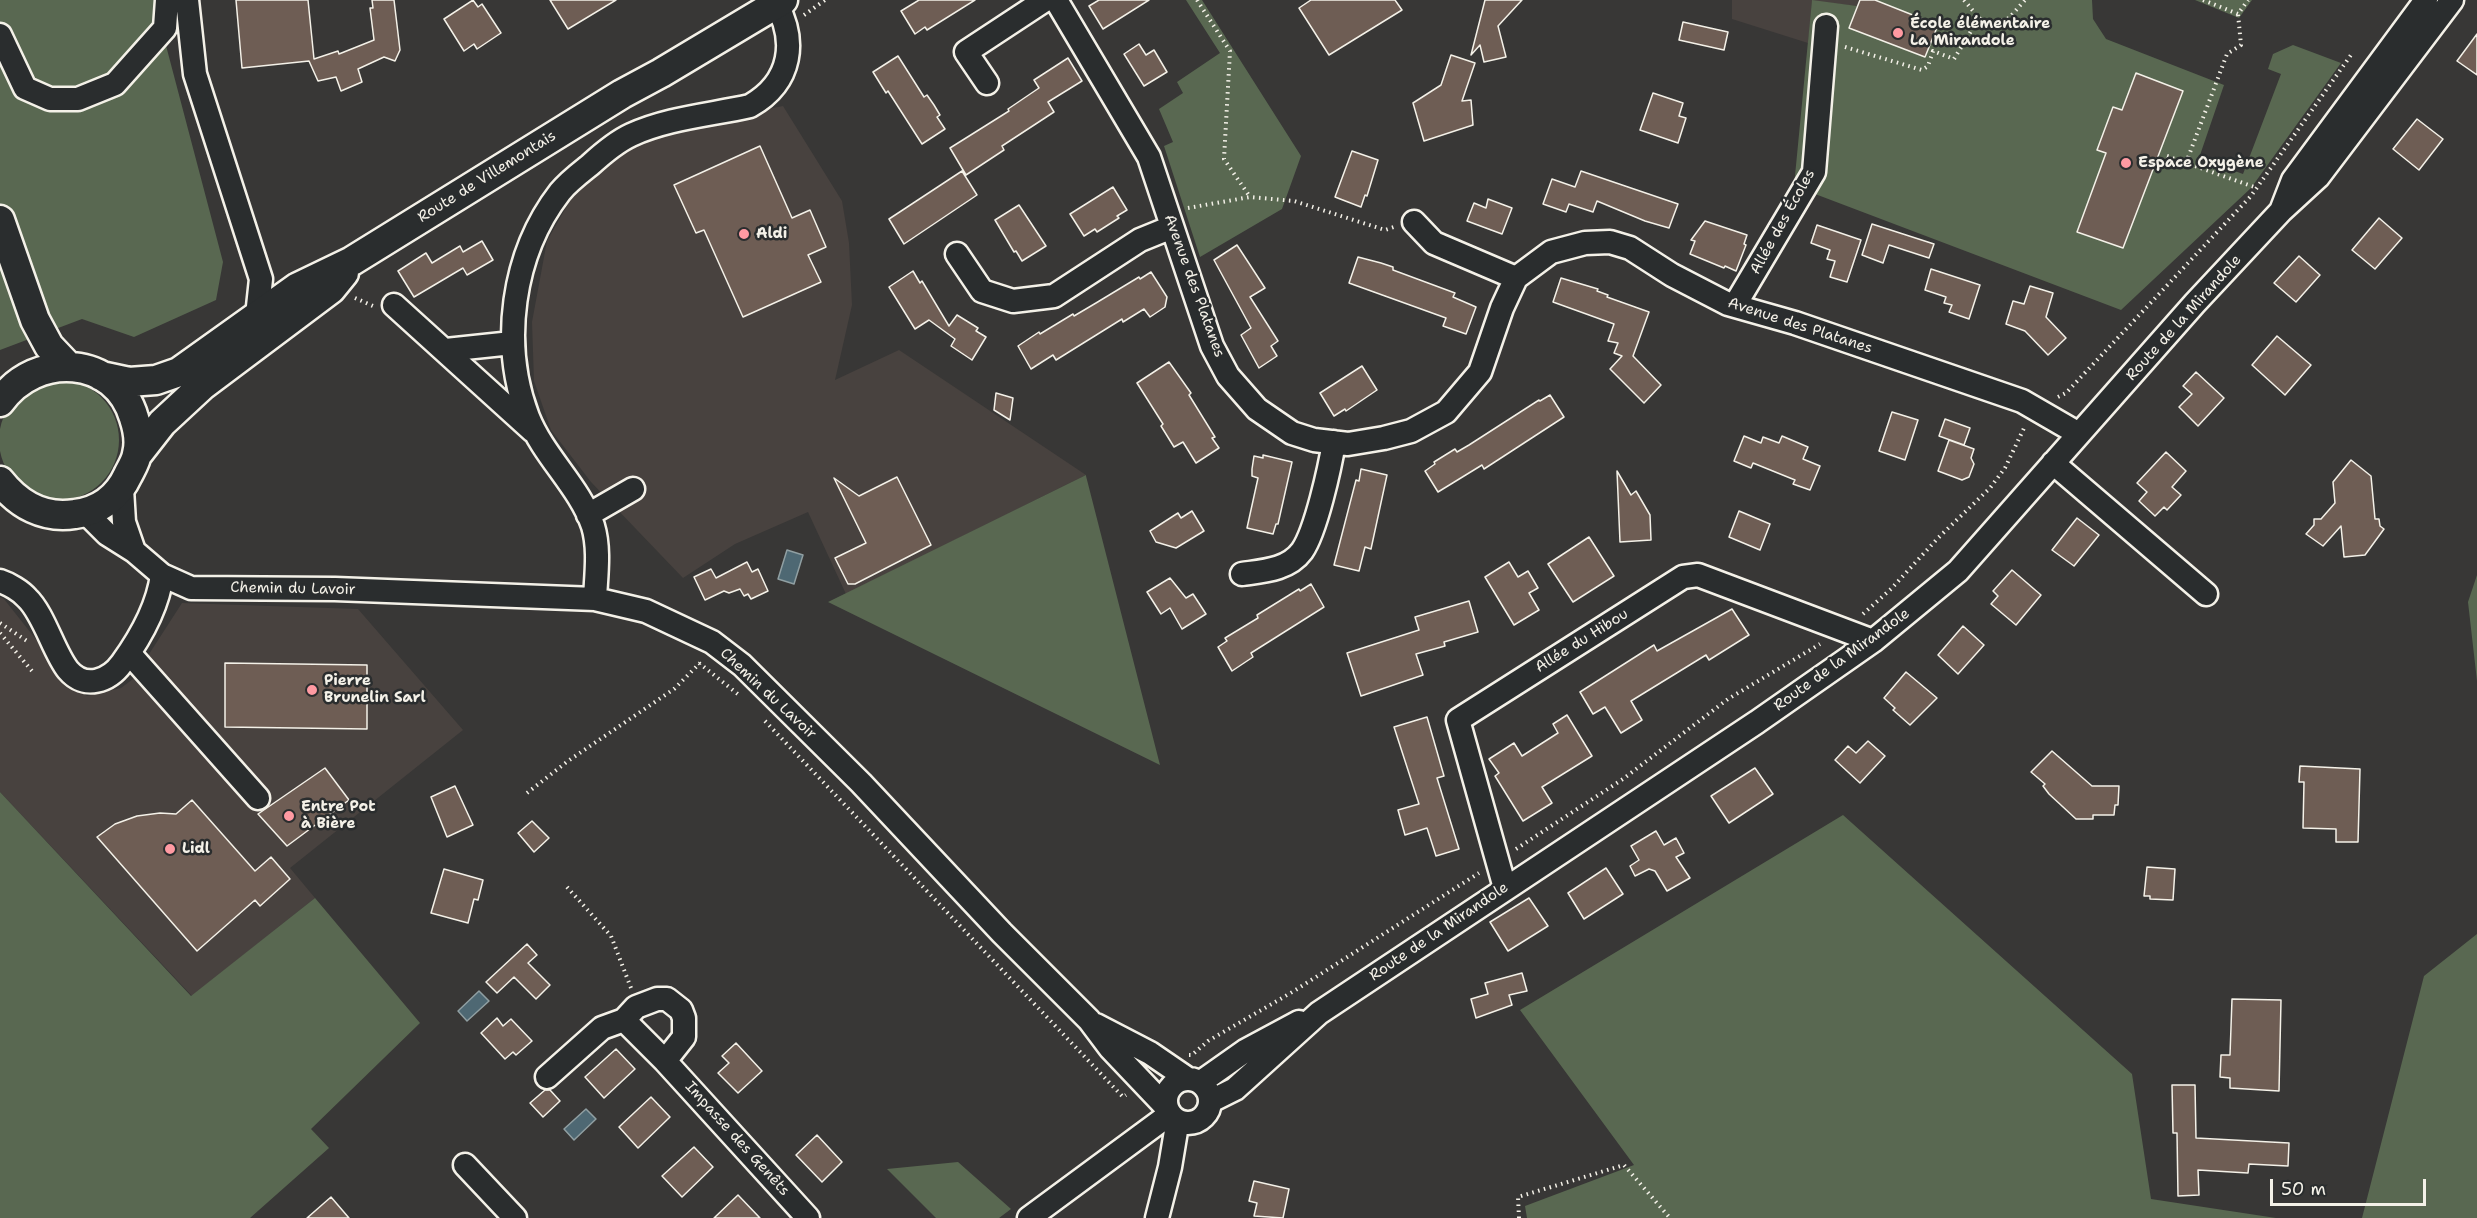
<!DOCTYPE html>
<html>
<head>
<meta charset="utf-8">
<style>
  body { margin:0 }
  #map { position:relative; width:2477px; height:1218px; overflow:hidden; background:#383736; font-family:"Shantell Sans",sans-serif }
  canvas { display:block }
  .scale { position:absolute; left:2270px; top:1179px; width:156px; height:27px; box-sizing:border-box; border:3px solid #f4f1e8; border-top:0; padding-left:8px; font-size:18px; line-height:21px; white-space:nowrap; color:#f4f1e8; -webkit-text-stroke:4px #2a2d2e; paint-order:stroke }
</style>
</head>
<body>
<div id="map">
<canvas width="2477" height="1218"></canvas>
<div class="scale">50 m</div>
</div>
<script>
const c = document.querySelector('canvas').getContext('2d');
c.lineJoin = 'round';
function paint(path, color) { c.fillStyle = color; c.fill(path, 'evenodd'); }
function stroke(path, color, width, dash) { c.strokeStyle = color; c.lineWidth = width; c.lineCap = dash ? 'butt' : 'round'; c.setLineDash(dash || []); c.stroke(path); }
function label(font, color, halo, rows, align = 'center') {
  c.font = font + ' "Shantell Sans",sans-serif'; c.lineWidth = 5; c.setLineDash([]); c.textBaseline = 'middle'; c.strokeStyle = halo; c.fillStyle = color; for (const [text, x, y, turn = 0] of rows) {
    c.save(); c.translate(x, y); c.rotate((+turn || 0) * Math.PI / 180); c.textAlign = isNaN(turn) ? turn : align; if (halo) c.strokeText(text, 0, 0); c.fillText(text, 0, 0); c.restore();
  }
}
const built = new Path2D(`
  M1732,0h143l63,25 -13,32 -76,-29 8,-22 -45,-5 -4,42 -76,-24z
  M783,106l59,95 7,42 3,62 -17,75 64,-30 187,125 -240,119 -38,-82 -73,32 -52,34 -92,-96 -40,-52 -17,-49 -2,-59 15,-81 29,-51 39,-34 61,-29z
  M0,597l4,2 68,86 15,11 34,-8 12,-9 49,-76 176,6 105,121 -173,138 25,30 -123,98 -192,-204z`);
const green = new Path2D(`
  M0,0h154l69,262 -7,38 -82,37 -52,-18 -82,31z
  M1186,0h16l99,156 -19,53 -82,48 -36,-111 9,-4 -14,-33 24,-16 -6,-11 43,-29z
  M1812,0l45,6 -8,22 76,29 13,-32 -63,-25h217l1,19 13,20 118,46 -25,73 44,16 38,-100 -13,-5 5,-15 20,-9 48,18 -90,125 -130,122 -327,-124z
  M2195,0h57l-13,18z
  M-1 440a60 60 0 1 1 120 0a60 60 0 1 1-120 0Z
  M1086,475v1l74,289 -332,-163z
  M2477,575v106l-9,-79z
  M0,792l191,204 124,-98 105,125 -109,106 18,19 -79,70h-250z
  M1843,815l289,259 19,125 125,19h-749l-2,-12 109,-41 -114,-155z
  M2477,934v284h-115l62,-242z
  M958,1162l53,47 -12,9h-63l-49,-49z`);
const water = new Path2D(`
  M787,550l16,5 -9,29 -16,-5z
  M479,991l10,10 -22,20 -9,-10z
  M586,1109l10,10 -22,21 -10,-11z`);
const building = new Path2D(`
  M236,0h72l6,59 24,-8 1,3 35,-14 -4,-32h3l-1,-8h22l6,50 -5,11 -11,-4 -26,12 4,13 -21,9 -5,-14 -18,4 -9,-20 -67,7z
  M473,0l5,7 4,-3 19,29 -24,16 -3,-5 -10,7 -20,-32z
  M550,0h66l-48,29z
  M919,0h56l-48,30 -2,-3 -10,7 -14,-23z
  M1099,0h50l-46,29 -14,-23z
  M1311,0h84l7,10 -73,45 -30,-47z
  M1485,0h37l-24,26 8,31 -22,5 -4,-17 -9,10z
  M1860,0h15l63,25 -13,32 -76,-29z
  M1683,22l45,10 -4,18 -45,-10z
  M2477,34v41l-20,-14z
  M1139,44l7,11 8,-5 13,22 -23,14 -20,-32z
  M1451,55l24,8 -13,38 9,-1 2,25 -49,16 -11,-38 28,-18z
  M898,56l26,41 3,-2 7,10 6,10 -3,2 8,12 -23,15 -34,-53 -2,2 -13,-21z
  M1068,58l14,23 -34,21 6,10 -52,34 2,4 -38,25 -16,-27 59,-37 -1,-2 31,-21 -5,-8z
  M2136,73l47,18 -60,157 -46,-16 29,-79 -9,-3 16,-43 9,3z
  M1653,93l30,10 -4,13 7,2 -8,25 -38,-13z
  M2417,119l26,20 -24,31 -26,-21z
  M760,146l32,72 18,-8 16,37 -18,8 13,27 -78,35 -39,-87 -8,3 -22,-48z
  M1352,151l26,9 -11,36 -2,-1 -4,12 -26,-10z
  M962,171l15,24 -73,49 -15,-25z
  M1581,171l97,33 -9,24 -24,-7 -48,-20 -4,11 -24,-8 -3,8 -23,-8 9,-25 23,8z
  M1113,187l14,23 -10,6 2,2 -22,14 -2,-3 -11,7 -14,-22z
  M1488,199l24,9 -10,26 -35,-13 7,-18 12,5z
  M1019,205l27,41 -24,15 -6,-10 -2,1 -19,-32z
  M2379,218l23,20 -27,31 -23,-19z
  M1705,221l42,14 -3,9 2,1 -10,26 -11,-5 -1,2 -34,-14 5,-13 -4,-1z
  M1872,224l62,20 -5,14 -40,-13 -6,18 -21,-8z
  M1817,225l44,15 -14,42 -17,-5 5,-16 -8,-2 3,-9 -19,-7z
  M482,241l11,19 -26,15 -4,-7 -49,29 -16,-26 28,-18 6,10 28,-17 3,6z
  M1237,245l28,43 -15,9 28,44 -7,5 6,10 -18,12 -18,-33 10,-7 -37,-68z
  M2299,256l21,19 -24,27 -22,-19z
  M1358,257l23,6 12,4v3l62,23 -2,4 23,10 -10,27 -23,-8 3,-8 -97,-35z
  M1931,269l49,16 -11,34 -20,-7 3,-7 -8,-2 2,-6 -21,-7z
  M913,271l7,12 2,-2 27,45 8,-11 21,13 -2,3 10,6 -14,23 -21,-14 4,-7 -26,-19 -14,9 -26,-42z
  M1151,272l16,25 -2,10 -15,10 -6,-8 -21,13 -1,-3 -66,41 -3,-5 -22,14 -13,-23 21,-14 1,2 33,-20 1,2 22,-13 43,-26 1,2z
  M1561,278l37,11 -1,2 11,4 -1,2 42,15 -16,44 28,29 -17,18 -34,-34 12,-13 -8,-3 4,-10 -10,-2 6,-17 -61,-22z
  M2030,286l23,7 -7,24 20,21 -18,17 -23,-24 -19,-7 7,-23 11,3z
  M2277,336l34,29 -26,30 -33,-30z
  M1169,362l22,31 -2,2 26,42 -3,1 7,10 -23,15 -13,-21 -9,5 -13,-21 2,-2 -26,-41z
  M1362,366l15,24 -31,21 -1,-2 -11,7 -14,-23z
  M2196,372l28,26 -26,28 -19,-19 13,-13 -9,-8z
  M996,393l17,5 -3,22 -16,-10z
  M1550,395l14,22 -80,52 -2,-4 -44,27 -13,-21 10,-7 -1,-2 21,-13 2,3 12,-7 70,-45 1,1z
  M1892,412l26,8 -13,40 -26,-9z
  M1945,419l25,9 -6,17 -25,-9z
  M1744,436l17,7 2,-6 16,6 3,-7 26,11 -5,12 17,7 -10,24 -17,-6 2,-4 -42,-17 -2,5 -17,-7z
  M1949,440l25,9 -3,9 3,6 -5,13 -7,3 -24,-9z
  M2166,452l20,19 -14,16 9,8 -14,15 -3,-3 -9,9 -16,-15 8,-9 -10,-9z
  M1263,455l29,7 -14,62h-2l-3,10 -26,-6 11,-50 -6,-2v-7l2,-13 9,2z
  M2351,460l20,16 4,43h4l1,7 4,3 -19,26 -21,2 -3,-31 -18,20 -17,-12 8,-9v-6h7l14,-16 -2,-21z
  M1361,469l26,6 -16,74 -6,-2 -6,24 -25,-6 22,-85 3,1z
  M1617,471l14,24 5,-4 14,24 1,25 -31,2z
  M897,477l34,68 -76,39h-7l-13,-26 31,-15 -32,-65 25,18z
  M1192,511l12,20 -28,17 -20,-6 -6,-11 28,-18 3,5z
  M1739,511l31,13 -10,26 -31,-13z
  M2077,518l22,17 -25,31 -22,-16z
  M1589,537l25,39 -41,26 -25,-38z
  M747,562l5,10 6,-3 10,22 -17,8 -3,-5 -4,2 -4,-7 -11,4 -5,-2 -19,9 -11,-23 17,-8 5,9z
  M1509,562l9,15 10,-6 10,17 -9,5 10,17 -25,15 -29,-48z
  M2012,570l29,25 -25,30 -25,-21 7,-8 -5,-5z
  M1170,578l16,20 7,-4 13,20 -24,15 -12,-21 -9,6 -14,-22z
  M1311,584l13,23 -73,46 2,4 -21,14 -14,-24 9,-6 -2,-3 33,-20 -1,-3 42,-26 1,2z
  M1469,601l9,31 -34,10 1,4 -29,8 7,21 -62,21 -14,-43 72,-23 -4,-13z
  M1732,609l17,26 -40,25 -3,-5 -75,46 11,19 -21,13 -16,-26 -12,7 -13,-22 74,-47 3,6z
  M1963,626l21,19 -26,29 -20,-19z
  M225,663l142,2v64l-142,-2z
  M1906,672l31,26 -27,27 -17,-15 2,-2 -11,-10z
  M1567,715l25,41 -50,31 10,16 -29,18 -28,-45 4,-3 -10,-14 25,-16 8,13 36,-23 -5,-9z
  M1427,717l17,59 -7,2 22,71 -23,7 -9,-28 -22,7 -7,-25 21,-6 -25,-77z
  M1868,741l17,15 -25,27 -25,-23 13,-14 8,7z
  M2052,751l40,35h27l-1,19h-3l-1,10h-21v4h-17l-27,-25 -6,-8 2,-2 -14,-12z
  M2300,766l60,3 -2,73h-22v-13l-33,-1 1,-46h-5z
  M325,768l24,32 -62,46 -29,-32z
  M1755,768l18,26 -44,29 -18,-27z
  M455,786l18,39 -26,12 -16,-40z
  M192,800l63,71 16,-14 19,22 -30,27 -5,-6 -58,51 -100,-114 18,-13 22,-8 23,-3 16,1z
  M532,821l17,17 -15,14 -16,-19z
  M1656,831l8,14 12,-7 8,15 -8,4 14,21 -23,13 -12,-20 -6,-2 -14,7 -5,-10 9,-6 -8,-14z
  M2147,867l28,2 -2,31 -23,-1v-3h-6z
  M1606,868l17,26 -39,25 -16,-26z
  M444,869l39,11 -5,20 -4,-1 -6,24 -37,-10z
  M1529,898l19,28 -40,25 -18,-29z
  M527,944l10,11 -9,8 22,22 -14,14 -22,-22 -17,16 -11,-11z
  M1522,973l5,18 -18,4 3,10 -36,13 -5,-19 17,-5 -3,-11z
  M2232,999l49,1 -2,91 -49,-3v-10l-10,-1 1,-22h9z
  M497,1018l6,8 8,-7 21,22 -16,14 -3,-3 -8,7 -24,-26z
  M736,1043l26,28 -24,22 -20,-20 11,-10 -7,-7z
  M616,1049l19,20 -31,29 -19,-21z
  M2172,1085h23l1,53 93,5 -1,23 -39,-2 -1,9 -50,-3 1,25 -21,1 -1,-63h-4z
  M545,1090h5l10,11 -17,16 -13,-14z
  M651,1097l19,20 -32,31 -19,-21z
  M817,1135l25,27 -20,20 -26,-27z
  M694,1147l19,20 -31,30 -20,-21z
  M1254,1181l35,8 -6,29 -29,-2 3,-13 -8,-2z
  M738,1195l22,23h-46z
  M331,1197l18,21h-42z`);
const path = new Path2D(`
  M1197,0l33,51 -6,108 26,38
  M1964,0l15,18 12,6 18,-6 16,-18
  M2203,0l35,14 10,-14
  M804,15l21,-15
  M1845,47l77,23 6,-4 5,-15 21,8 25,-41
  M2167,156l90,32
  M2186,163l41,-109 14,-9 -3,-31
  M1188,208l62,-11 44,4 91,29 9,-3
  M355,298l18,8
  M2058,397l8,-4 185,-197 100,-141
  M1863,614l28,-25 47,-51 52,-50 15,-20 20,-42
  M0,623l27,18
  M0,633l32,38 -3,3
  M699,663l40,32
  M765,721l358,376 3,-2
  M527,793l41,-32 106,-72 26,-26
  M1516,849l107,-70 105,-80 92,-55
  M567,887l44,49 20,52
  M1189,1055h3l16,-14 86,-50 185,-118
  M1519,1218l-1,-21 106,-32 46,53`);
const minor = new Path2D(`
  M187,0l8,74 66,205 -4,37
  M1056,0l93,157 63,189 16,30 29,33 35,24 22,7 34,4 36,-6 27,-7 35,-19 34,-40 22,-64 14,-30 35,-26 34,-9 25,-1 20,6 42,27 56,29 67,19 227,78 57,33
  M2426,0l-133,180 -12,31 37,-34 134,-177
  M0,35l25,53 25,11h28l37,-15 50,-56 2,-28
  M987,83l-21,-31 79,-52
  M1414,222l20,21 82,35
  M957,254l25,37 31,10 41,-5 86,-56 32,-13
  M394,305l139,126
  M1735,305l79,-133 12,-146
  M446,350l66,-7
  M2053,463l153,131
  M122,489l2,33 10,29
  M86,513l21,21 27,17 28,24 29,13 144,1 260,10 51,12 66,31 30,23 119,118 141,150 87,87 21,28 56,59
  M588,515l45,-26
  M1242,574c21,-3 46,-4 60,-23 14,-20 28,-84 32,-109
  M0,581c9,3 21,10 27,17 17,16 27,55 41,72 17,20 41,11 54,-7 18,-25 36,-57 40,-88
  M595,599c1,-23 5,-50 -2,-73 -14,-40 -49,-69 -65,-109 -28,-73 -16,-163 32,-225 8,-10 20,-19 30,-27 12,-11 26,-23 41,-30 37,-17 79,-20 119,-29 42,-24 48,-66 24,-106
  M129,653l129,145
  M1505,888l-47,-168 225,-143 15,-2 175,66
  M624,1020l41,41
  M1096,1025l54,28 38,26
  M547,1077l55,-49 22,-8 12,-13 21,-8h10l14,11 3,8v19l-19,24 143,157
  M1166 1101a22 22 0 1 1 44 0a22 22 0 1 1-44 0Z
  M1201,1082l44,-31 54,-29
  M1211,1101l24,-12 84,-76 438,-291 116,-81 85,-70 237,-268 86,-92
  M465,1165l50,53
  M1029,1218l141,-104
  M1157,1218l13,-51 7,-42 -2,-6`);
const major = new Path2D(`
  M0,220l35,100 14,26 19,20
  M101,376l28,6 27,-2 23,-8 119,-85 54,-26 270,-167 39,-21 122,-73
  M0,402c36,-51 116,-47 134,16 4,12 6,25 3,36 -1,7 -6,15 -9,21 -10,22 -29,36 -53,39 -31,5 -56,-9 -75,-33
  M137,455l25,-32 41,-38 128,-96 13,-16`);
const markers = [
  [1898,33,6,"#ff9aa2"],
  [2126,163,6,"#ff9aa2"],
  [744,234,6,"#ff9aa2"],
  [312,690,6,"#ff9aa2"],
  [289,816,6,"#ff9aa2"],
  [170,849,6,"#ff9aa2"]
];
const poiNames = [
  ["École élémentaire",1910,24],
  ["La Mirandole",1910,41],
  ["Espace Oxygène",2138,163],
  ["Aldi",756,234],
  ["Pierre",324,681],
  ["Brunelin Sarl",324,698],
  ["Entre Pot",301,807],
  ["à Bière",301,824],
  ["Lidl",182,849]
];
const streetNames = [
  ["Route de Villemontais",487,177,-32],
  ["Allée des Écoles",1783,222,-61],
  ["Avenue des Platanes",1194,286,70],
  ["Route de la Mirandole",2184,318,-48],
  ["Avenue des Platanes",1800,326,18],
  ["Chemin du Lavoir",293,589,1],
  ["Allée du Hibou",1582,641,-32],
  ["Route de la Mirandole",1842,660,-36],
  ["Chemin du Lavoir",768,694,43],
  ["Route de la Mirandole",1439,932,-34],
  ["Impasse des Genêts",737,1139,48]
];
paint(built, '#48423f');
paint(green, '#596851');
paint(water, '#4e6873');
stroke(water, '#909fa2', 1.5);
paint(building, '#6e5d54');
stroke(building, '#f4f1e8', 1.5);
stroke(minor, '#f4f1e8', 27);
stroke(major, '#f4f1e8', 33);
stroke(path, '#f4f1e8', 4, [1.5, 4.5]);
stroke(minor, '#2a2d2e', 22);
stroke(major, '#2a2d2e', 28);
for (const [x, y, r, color] of markers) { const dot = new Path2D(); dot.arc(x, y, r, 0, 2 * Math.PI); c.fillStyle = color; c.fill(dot); stroke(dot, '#2a2d2e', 2); }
label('bold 15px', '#f4f1e8', '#2a2d2e', poiNames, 'left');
label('15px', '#f4f1e8', '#2a2d2e', streetNames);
</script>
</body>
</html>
